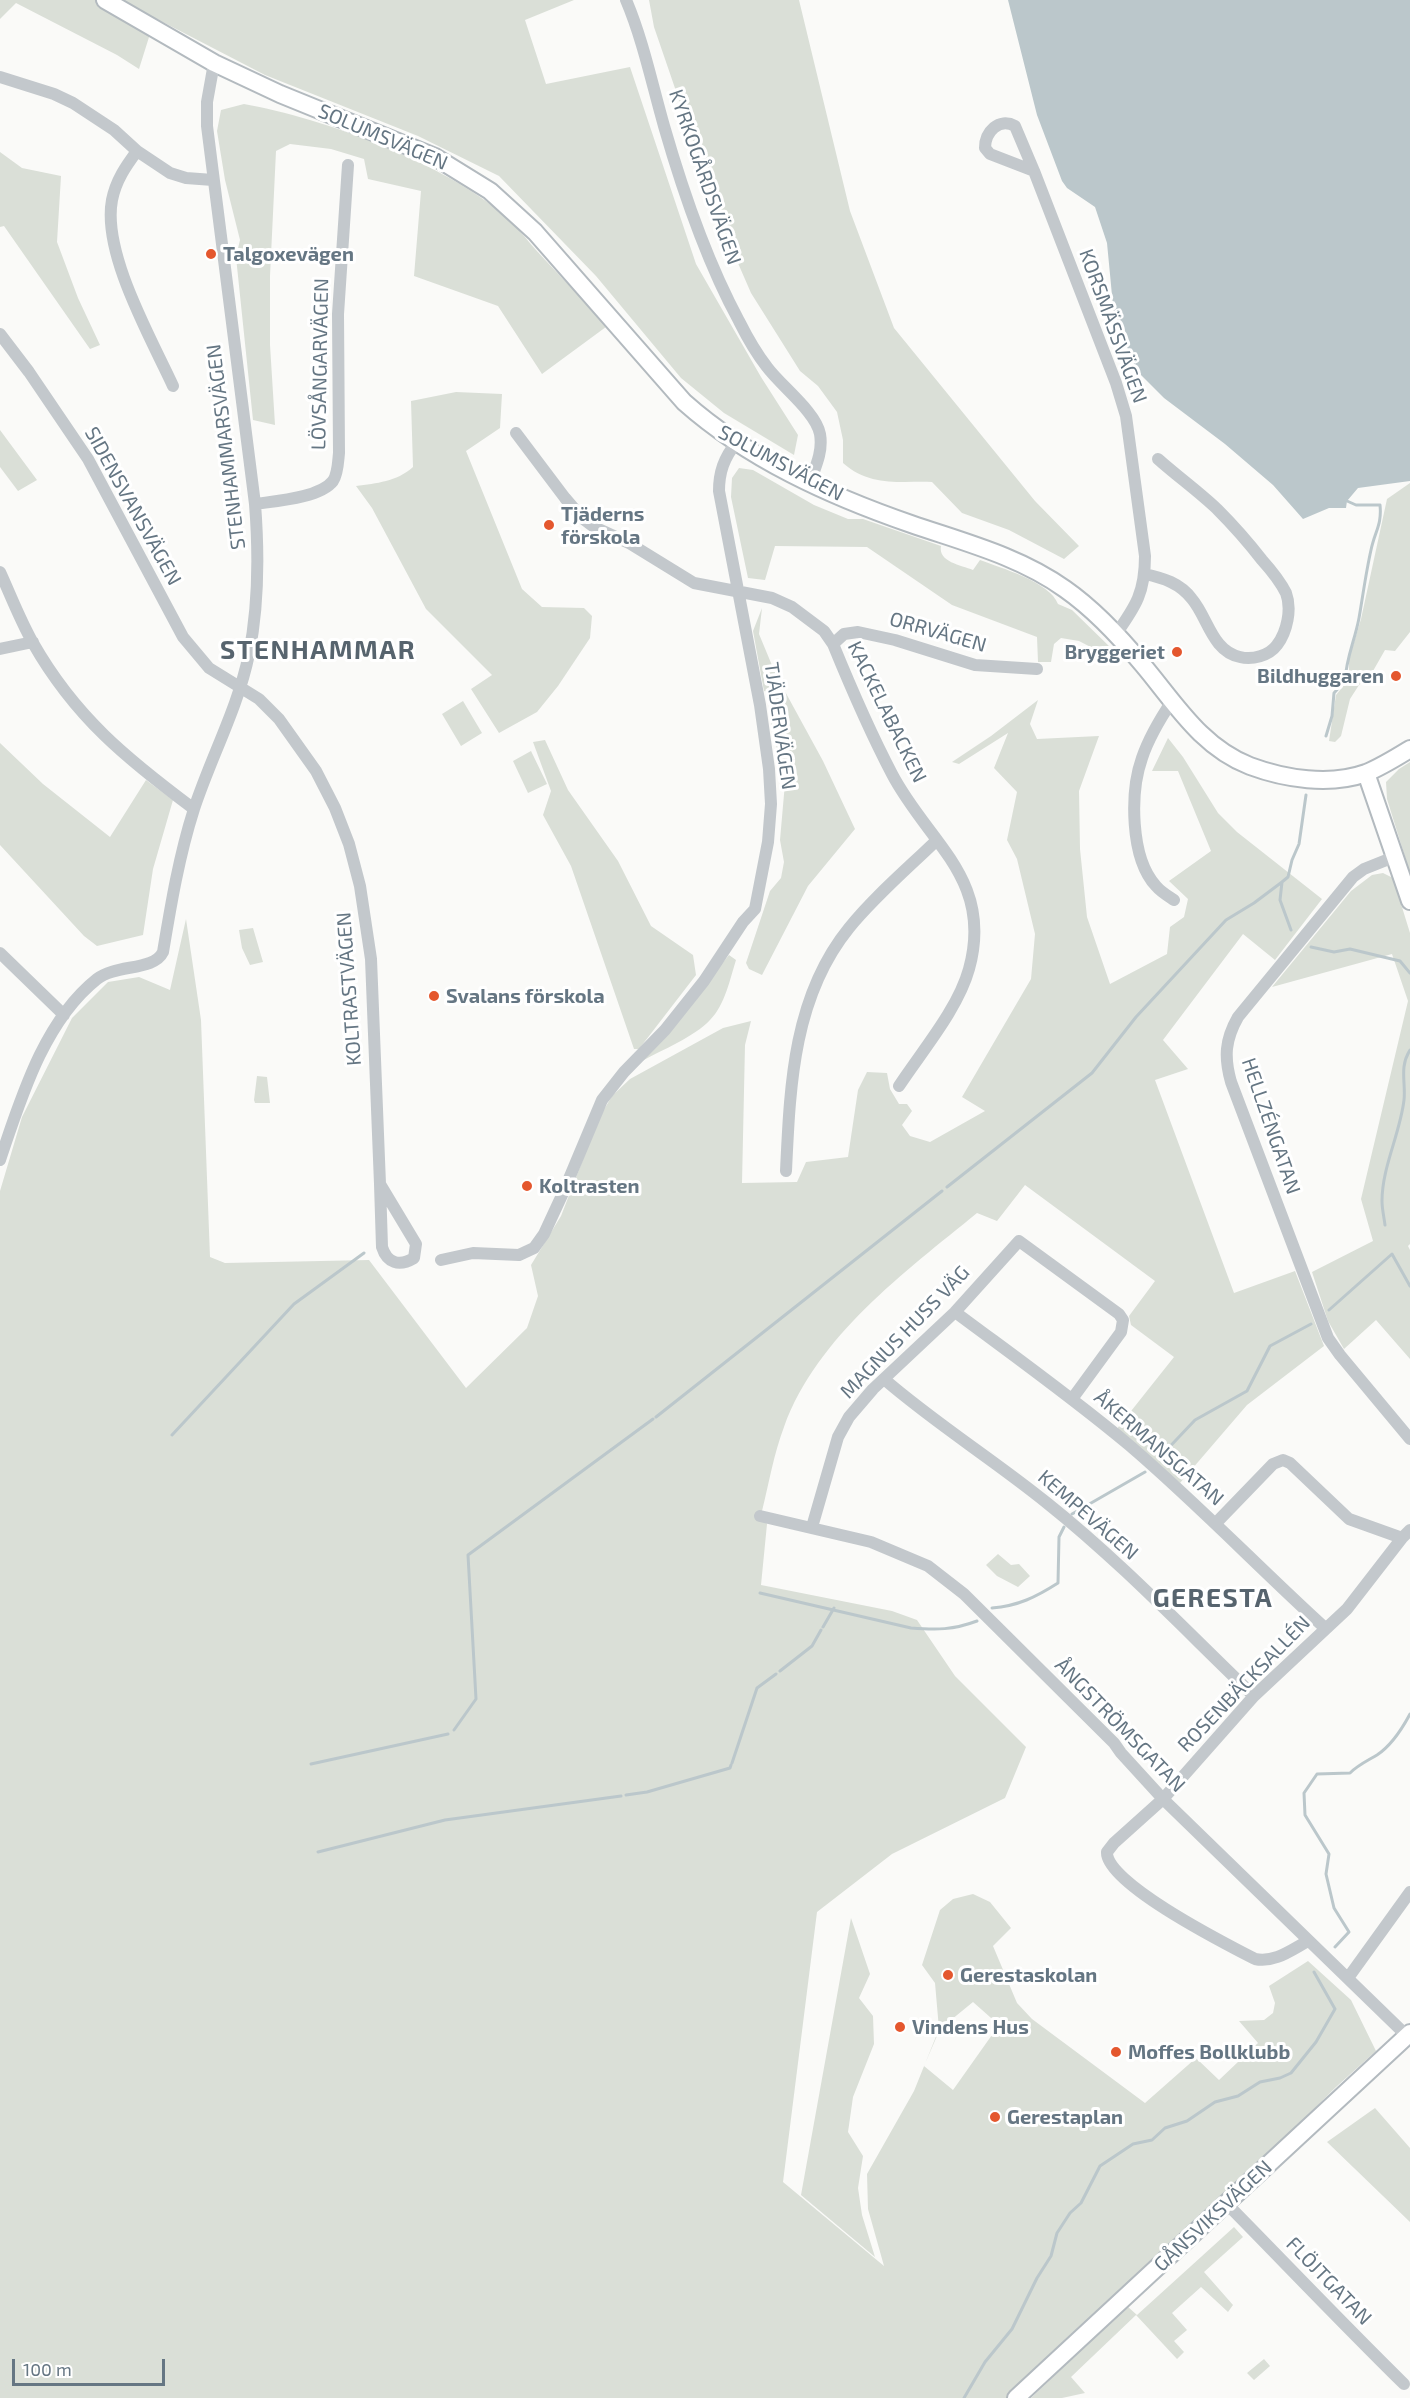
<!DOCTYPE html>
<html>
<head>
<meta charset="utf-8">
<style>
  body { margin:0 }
  #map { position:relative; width:1410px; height:2398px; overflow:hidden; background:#fafaf8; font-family:"Exo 2",sans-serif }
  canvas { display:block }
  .scale { position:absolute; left:12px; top:2359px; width:153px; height:27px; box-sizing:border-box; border:3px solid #657683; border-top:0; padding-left:8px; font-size:18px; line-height:21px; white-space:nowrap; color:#657683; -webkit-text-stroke:4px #fff; paint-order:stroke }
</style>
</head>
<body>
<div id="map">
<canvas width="1410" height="2398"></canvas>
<div class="scale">100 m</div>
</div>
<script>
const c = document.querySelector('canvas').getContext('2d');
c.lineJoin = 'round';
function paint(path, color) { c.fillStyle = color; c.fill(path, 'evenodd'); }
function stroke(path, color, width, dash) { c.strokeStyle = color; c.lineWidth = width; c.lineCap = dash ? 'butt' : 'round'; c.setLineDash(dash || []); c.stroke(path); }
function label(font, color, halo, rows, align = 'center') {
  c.font = font + ' "Exo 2",sans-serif'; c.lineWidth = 6; c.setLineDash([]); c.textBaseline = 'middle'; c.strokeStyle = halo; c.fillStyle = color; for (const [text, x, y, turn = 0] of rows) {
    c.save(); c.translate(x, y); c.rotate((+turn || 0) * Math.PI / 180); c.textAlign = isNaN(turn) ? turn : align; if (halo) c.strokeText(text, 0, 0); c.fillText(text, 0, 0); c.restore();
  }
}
const green = new Path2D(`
  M0,0h574l-49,20 21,64 84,-17 66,197 65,113 37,58 -4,20 -70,-42 -43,-35 -85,-102 -97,-100 -81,-40 -153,-61 -110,-57 -16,51 -22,-14 -101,-52 -16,16z
  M649,0h150l51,211 44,117 141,173 44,45 -15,13 -55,-29 -47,-17 -30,-31c-33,-1 -62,5 -89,-19v-23l-6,-28 -19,-26 -18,-15 -49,-78 -27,-62 -70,-204z
  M244,104c80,14 200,59 261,112 12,10 21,23 31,34 24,26 47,51 74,74l-68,50 -44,-68 -84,-30 7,-85 -53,-12 -4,-20 -33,-10 -41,-5 -14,7 -6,125v69l5,80 -22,-5 -17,-163 4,-17 -15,-60 -8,-49 4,-21z
  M0,152l22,16 39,8 -4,66 21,56 22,47 -10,4 -86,-123 -4,1z
  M456,392l46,2 -2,34 -34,23 56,138 20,18 42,1 8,8 -2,22 -32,48 -21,26 -38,21 -28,-44 21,-14 -66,-66 -54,-101 -16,-22c21,-3 40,-4 57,-19l-2,-66z
  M0,430l37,50 -19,11 -18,-24z
  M739,468l14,2 61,35 34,14h15l78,27c-3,16 20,19 32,24l7,-10c21,8 70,22 78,44l14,6 39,38v6l-5,1 -27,-14 -18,-3 -7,6 -3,18h-13l-1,-25 -85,-32 -85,-58 -92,-1 -10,34 -17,-2 -17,-81 1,-19z
  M1410,483v149l-15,19 -10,-1 -16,28 -10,7 -9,14 -9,37 -6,6 -6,-1 7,-46 13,-16v-20l12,-40 26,-120z
  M762,608l-3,26 17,41 47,86 32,68 -47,57 -46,89 -13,-6 -3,-6 24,-72 11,-13 3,-16 -4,-22 5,-57 -15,-64 7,-16 -2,-10 -11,-2 -11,-60z
  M1038,700l-8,24 7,15 62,-3 -20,55 1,58 7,68 23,67 57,-30 3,-27 14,-10 4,-18 -19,-18 42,-30 -33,-80h-26l16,-33 15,19 35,56 19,19 85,67 -47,61 -32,-26 -80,106 25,29 -33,11 79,213 61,-22 29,75 -77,59 -67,78 -64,-53 58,-73 -43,-32 -2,-9 26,-35 -130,-96 -28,36 -20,-8c-72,59 -160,123 -193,214 -10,26 -15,56 -22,84l5,13 -6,61 131,26 25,9 38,56 71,71 -21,51 -113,56 -75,58 -34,270 101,84 -16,-57 -1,-35 47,-83 25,-62 -4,-46 -13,-18 18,-55 13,-11 20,-5 17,8 21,26 -18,18 24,57 15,16 113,84 51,-45 23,22 39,-37 -19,-22 25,-1 9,-7 2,-10 -6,-17 39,-25 43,39 25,51 -40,36 -67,67 -261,244h-1008v-1207l22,-74 50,-99 36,-36 31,-5 31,13 16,-71 15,101 9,237 15,6 144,-3 97,128 61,-60 11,-32 -7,-31 30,-49 38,-98 13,-22 18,-17 93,-51 28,-7 -6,24 -3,138 55,-1 9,-20 42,-5 10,-67 9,-18 20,1 3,16 9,15h8l5,7 -10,14 8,11 20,6 55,-31 -23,-14 69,-118 4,-45 -18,-75 -10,-19 10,-48 -23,-24 14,-35 -49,31 -7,-2 39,-26zM973,2002l26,23 -46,65 -29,-24 16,-37z
  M463,701l19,32 -21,13 -19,-32z
  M545,740l23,50 50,71 33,65 42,29 3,20 -57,74h-5l-63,-183 -28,-51 8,-24 -18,-49z
  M0,743l43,41 67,53 36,-57 27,20 -20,69 -10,66 -46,11 -13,-10 -84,-91z
  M531,751l16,33 -19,9 -15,-32z
  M1410,762v111l-23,-74 -1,-17 13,-13z
  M1383,873l10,5 17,55v311l-2,2 2,4v109l-34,-39 -32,29 -16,-28 -16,-49 61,-31 -12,-42 47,-198 -16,-47 -120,33 79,-96 21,-16z
  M253,928l10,34 -13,3 -8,-17 -3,-18z
  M729,955l7,5c-6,19 -11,45 -26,60 -16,17 -48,30 -68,41z
  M257,1076l10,1 3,26h-15l-1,-3z
  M998,1554l13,11 8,-1 11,12 -12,11 -21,-11 -11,-11z
  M851,1918l19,56 -11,24 14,18 1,28 -21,53 -5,35 15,24 -5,32 4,27 13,42 -74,-62z
  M1375,2108l35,40v74l-83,-80z
  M1234,2227l9,10 -39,35 29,33 -5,7 -27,-25 -29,26 15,17 -13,11 10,11 -7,7 -41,-44 -65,62 14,16 -23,5h-31l96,-92 10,9z
  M1264,2359l6,7 -16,14 -7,-7z`);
const water = new Path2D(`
  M1008,0h402v481l-52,7 -11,13 -1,7h-17l-26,11 -30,-34 -48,-41 -61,-46 -27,-27 -23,-55 -7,-73 -12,-36 -28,-19 -5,-7 -25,-66z`);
const stream = new Path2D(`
  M1326,736l6,-20 2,-23 11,-12c1,-23 10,-41 14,-63 4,-23 7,-46 12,-68 4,-19 11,-25 9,-45h-24l-9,-4
  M1291,930l-11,-30 2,-18 6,-5 4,-17 7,-16 7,-49
  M1311,947l23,5 16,-3 50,12 10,12
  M947,1187l145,-114 44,-56 90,-97 28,-17 28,-21
  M1385,1225c-1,-8 -3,-16 -3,-24 0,-34 18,-67 22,-101 2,-17 -5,-33 6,-50
  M1329,1310l63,-56 18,32
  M656,1417l286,-226
  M172,1435l122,-131 70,-51
  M1159,1458l36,-38 52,-29 23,-45 41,-22
  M1072,1514l73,-42
  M760,1593l151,35c26,2 42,2 66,-7
  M992,1608c26,-2 44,-11 66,-25l1,-46 5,-10
  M823,1627l11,-19
  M780,1671l32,-25 9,-16
  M454,1730l22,-31 -8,-144 185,-136
  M732,1763l25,-75 19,-14
  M311,1764l137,-30
  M626,1795l21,-3 83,-24 1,-3
  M318,1852l127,-32 176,-24
  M1335,1947l14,-15 -15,-24 -8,-34 3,-20 -24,-39 -1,-22 13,-19 33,-1c8,-8 17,-12 27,-18 15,-10 25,-26 33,-41
  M964,2398l21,-36 27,-33 25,-51 14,-22 6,-23 13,-20 11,-10 19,-37 33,-22 19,-4 13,-12 22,-7 28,-19 23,-6 22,-14 20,-4 11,-5 25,-31 19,-33 -21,-37`);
const street = new Path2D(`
  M626,0c17,40 26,84 38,126 19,66 42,134 75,195 8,16 17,32 28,46 14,19 49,45 53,67 3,17 -4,32 -10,48
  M0,77l54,17 19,9 41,27 23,21 33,22 16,5 27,2
  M137,151c-11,15 -21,29 -25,49 -10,53 39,138 61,186
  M1034,171l-19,-45c-16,-9 -30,6 -30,22l5,6 44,17 82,212 10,33 19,140c0,36 -9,50 -29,78
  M0,334l29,38 59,87 95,178 26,31 50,31 20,20 37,52 19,37 14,36 11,42 11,73 9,225 36,60 -2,14c-15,9 -27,5 -32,-11l-2,-63
  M516,433l49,65 17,20 12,9 35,16 65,40 78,15 20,9 32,24 9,13c18,44 37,88 59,130 36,69 102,105 77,195 -11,40 -47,82 -70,117
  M255,504c20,-3 65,-6 78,-23 5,-7 5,-19 6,-28l-1,-139 10,-149
  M0,572c11,24 20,48 33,71 42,74 94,116 161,166
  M1145,574c18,4 35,9 47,25 16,19 20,52 48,58 12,3 29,-1 37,-12 10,-13 15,-36 9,-52 -6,-12 -15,-23 -24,-33 -14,-18 -29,-35 -45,-51 -19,-18 -40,-33 -59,-50
  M833,644l11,-10 14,-2 37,8 80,25 62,4
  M0,649l33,-7
  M1172,701c-12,18 -23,36 -30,57 -12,34 -12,100 14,128 5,6 12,10 18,14
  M1394,857l-30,12 -11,8 -115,140c-13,23 -14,40 -7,65l97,256 12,17 70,84
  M0,953l64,62
  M0,1160c21,-62 44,-139 97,-181 19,-15 57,-8 66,-27 8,-48 16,-96 31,-143 17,-52 44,-101 55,-155 10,-50 10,-99 6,-150l-48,-378v-24l7,-39
  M786,1171c4,-85 7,-174 63,-243 26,-32 58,-59 88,-88
  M441,1260l32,-7 46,2 15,-7 10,-14 19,-41 39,-93 22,-28 41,-42 39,-49 39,-59 12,-13 13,-67 3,-38 -2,-35 -9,-64 -41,-214c0,-19 5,-33 17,-48
  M955,1312c59,44 118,86 174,133 68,58 130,123 196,183
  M884,1379c52,45 110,81 163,124 74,59 139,128 207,193
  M760,1516l111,26 57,24 36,28 150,149 7,10 42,46 244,237
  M1216,1523l57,-59 10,-4 7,3 59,56 53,19
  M812,1527l26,-90 11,-20 24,-28 82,-77 64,-71 100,73 4,6 -2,12 -49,67
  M1308,1941c-17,9 -33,22 -53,18 -27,-14 -150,-76 -148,-107l7,-9 49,-44 91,-103 93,-87 55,-71 8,-8
  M1348,1978l62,-86
  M1227,2204c59,60 117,121 177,180`);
const secondary = new Path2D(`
  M105,0l109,63 66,31 155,63 55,34 45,41 149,170c64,57 146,94 227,122 52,18 108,32 154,65 30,21 55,48 78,76 32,38 58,82 107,101 35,13 80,20 116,7 15,-6 31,-16 44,-24
  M1366,773l44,128
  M1016,2398l394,-365`);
const markers = [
  [211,254,6,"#e4572e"],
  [549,525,6,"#e4572e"],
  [1177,652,6,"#e4572e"],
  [1396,676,6,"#e4572e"],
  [434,996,6,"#e4572e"],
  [527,1186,6,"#e4572e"],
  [948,1975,6,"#e4572e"],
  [900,2027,6,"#e4572e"],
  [1116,2052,6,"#e4572e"],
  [995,2117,6,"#e4572e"]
];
const streetNames = [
  ["SOLUMSVÄGEN",383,137,23],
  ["KYRKOGÅRDSVÄGEN",705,177,71],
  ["KORSMÄSSVÄGEN",1113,326,70],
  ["LÖVSÅNGARVÄGEN",320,364,-89],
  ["STENHAMMARSVÄGEN",226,447,-97],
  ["SOLUMSVÄGEN",781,463,28],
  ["SIDENSVANSVÄGEN",133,506,61],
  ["ORRVÄGEN",938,632,16],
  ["KACKELABACKEN",887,712,64],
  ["TJÄDERVÄGEN",780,726,82],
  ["KOLTRASTVÄGEN",349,989,-94],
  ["HELLZÉNGATAN",1271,1126,71],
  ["MAGNUS HUSS VÄG",905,1332,-46],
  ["ÅKERMANSGATAN",1159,1448,41],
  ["KEMPEVÄGEN",1088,1515,41],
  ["ROSENBÄCKSALLÉN",1244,1684,-46],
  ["ÅNGSTRÖMSGATAN",1120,1725,46],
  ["GÅNSVIKSVÄGEN",1213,2216,-43],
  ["FLÖJTGATAN",1329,2281,46]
];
const poiNames = [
  ["Talgoxevägen",223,254],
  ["Tjäderns",561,514],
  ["förskola",561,537],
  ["Bryggeriet",1165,652,"right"],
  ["Bildhuggaren",1384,676,"right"],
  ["Svalans förskola",446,996],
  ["Koltrasten",539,1186],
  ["Gerestaskolan",960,1975],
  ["Vindens Hus",912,2027],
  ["Moffes Bollklubb",1128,2052],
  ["Gerestaplan",1007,2117]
];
const districtNames = [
  ["STENHAMMAR",318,650],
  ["GERESTA",1213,1598]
];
paint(green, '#dadfd7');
paint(water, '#bbc7cb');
stroke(stream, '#bbc7cb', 3);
stroke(secondary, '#b3babf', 20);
stroke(street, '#c3c8cc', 12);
stroke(secondary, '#fff', 16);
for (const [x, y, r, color] of markers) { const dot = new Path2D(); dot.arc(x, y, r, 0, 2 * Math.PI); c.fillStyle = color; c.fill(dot); stroke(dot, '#fff', 2); }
label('20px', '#657683', '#fff', streetNames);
label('bold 20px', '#657683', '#fff', poiNames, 'left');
c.letterSpacing = '1.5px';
label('bold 26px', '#57646e', '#fff', districtNames);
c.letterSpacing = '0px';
</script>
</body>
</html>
